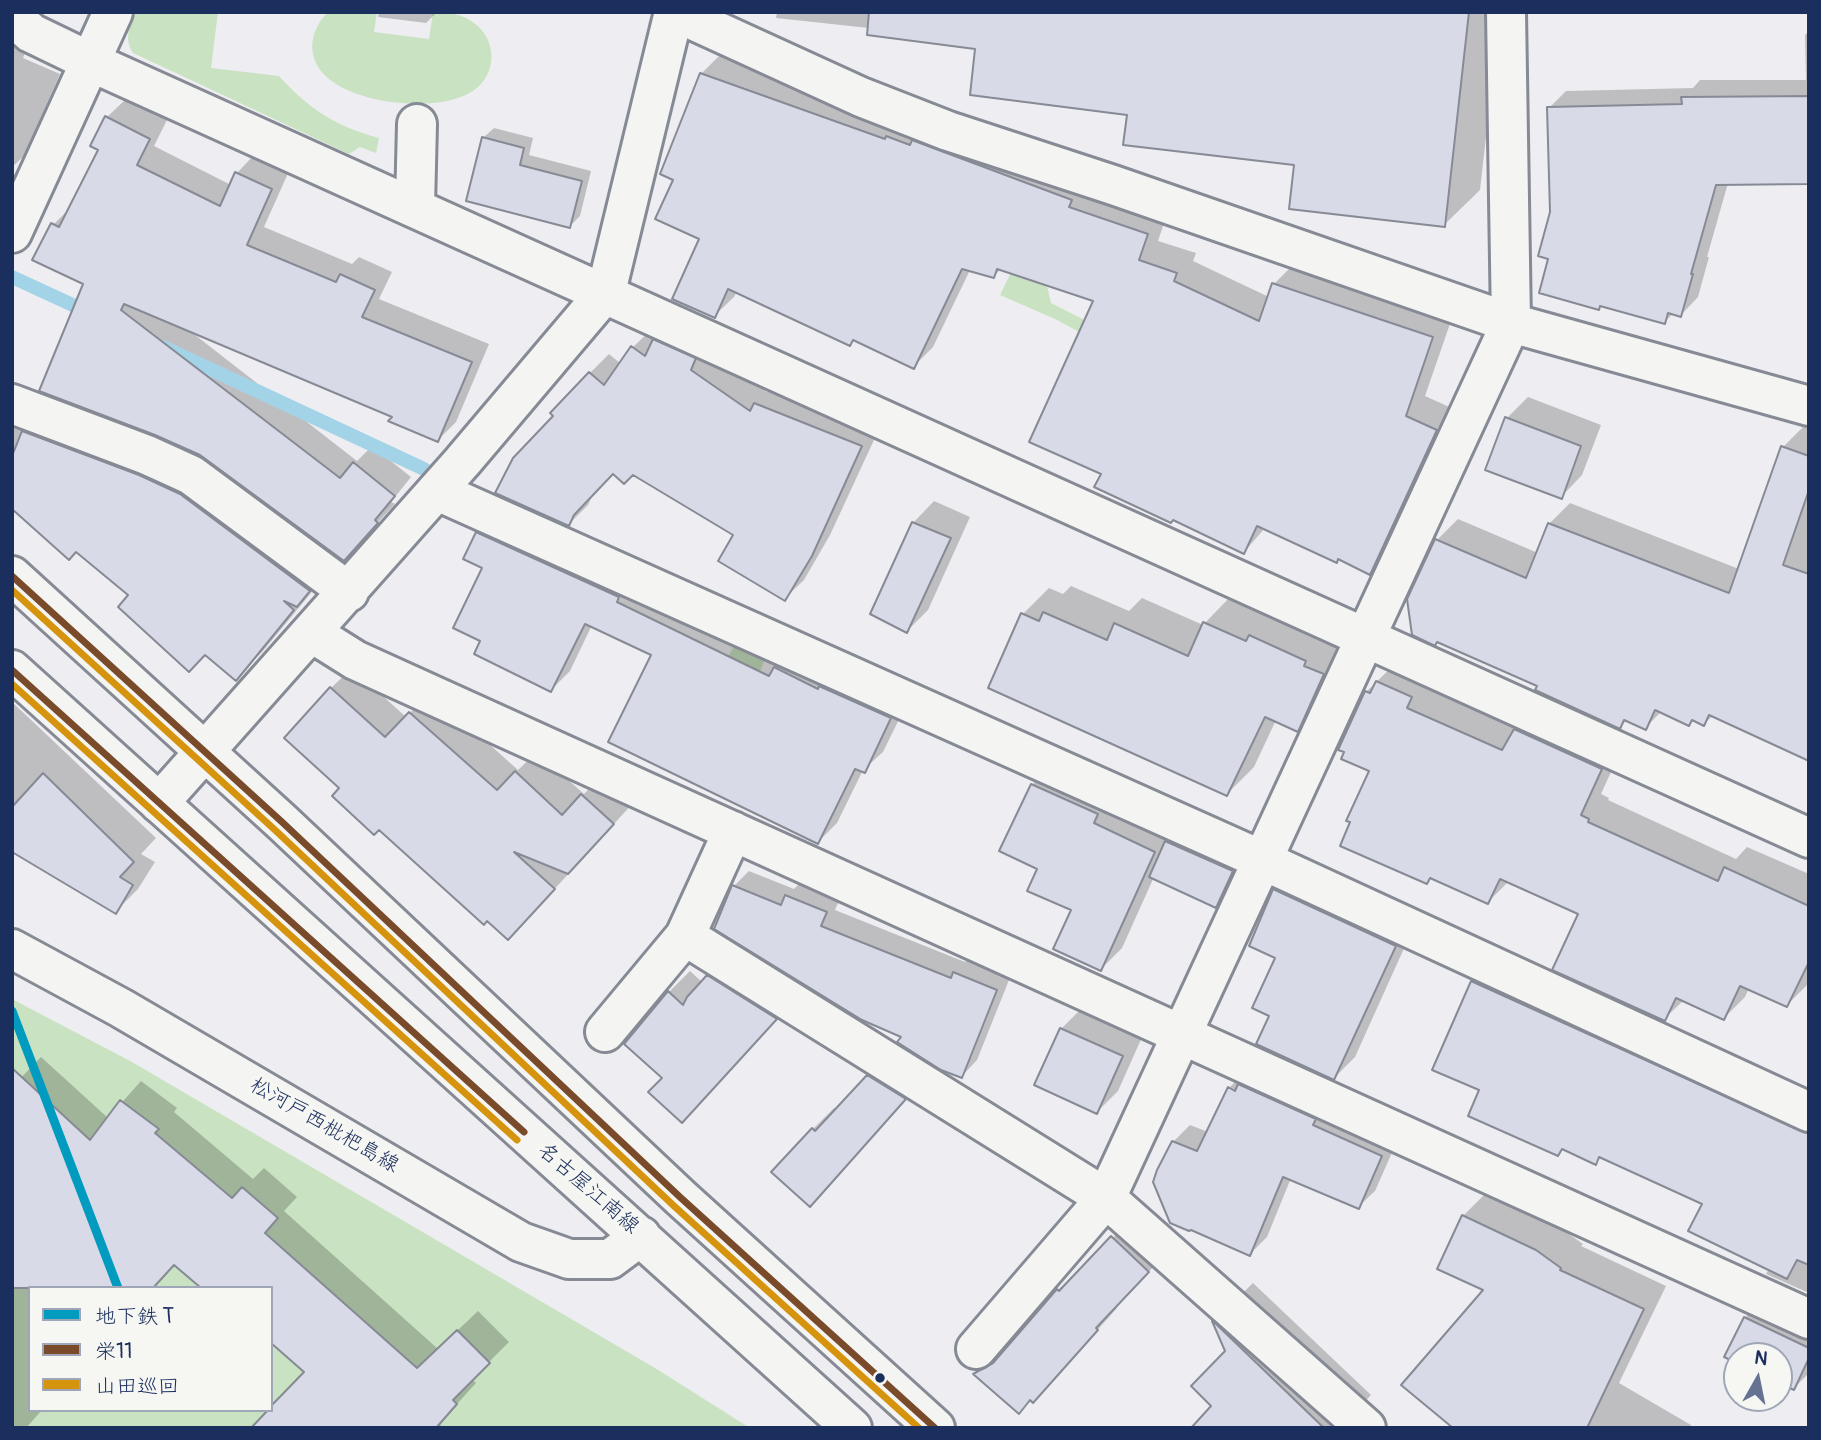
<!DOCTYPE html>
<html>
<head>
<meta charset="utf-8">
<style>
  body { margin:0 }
  #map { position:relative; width:1821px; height:1440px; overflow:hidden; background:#eeeef2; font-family:Pangolin,"Klee One",sans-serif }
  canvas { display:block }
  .frame { position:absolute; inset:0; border:14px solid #1b2f5e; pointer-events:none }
  .legend { position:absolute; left:28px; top:1286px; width:245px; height:126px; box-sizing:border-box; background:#f6f6f2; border:2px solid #9ea6b7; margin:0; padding:9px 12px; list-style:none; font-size:21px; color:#1b2f5e }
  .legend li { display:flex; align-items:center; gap:14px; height:35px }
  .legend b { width:35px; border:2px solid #9ea6b7 }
  .north { position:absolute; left:1723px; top:1342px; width:70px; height:70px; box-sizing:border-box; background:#f6f6f2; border:2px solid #9ea6b7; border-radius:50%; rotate:9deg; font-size:19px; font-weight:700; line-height:28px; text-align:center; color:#1b2f5e }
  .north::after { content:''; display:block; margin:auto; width:24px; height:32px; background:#657292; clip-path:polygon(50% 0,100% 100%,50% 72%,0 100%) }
</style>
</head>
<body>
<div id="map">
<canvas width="1821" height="1440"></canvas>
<div class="frame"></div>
<ul class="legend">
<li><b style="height:9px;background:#009bbf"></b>地下鉄 T</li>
<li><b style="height:9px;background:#7a4b2a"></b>栄11</li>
<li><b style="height:9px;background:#d6940e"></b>山田巡回</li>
</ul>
<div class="north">N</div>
</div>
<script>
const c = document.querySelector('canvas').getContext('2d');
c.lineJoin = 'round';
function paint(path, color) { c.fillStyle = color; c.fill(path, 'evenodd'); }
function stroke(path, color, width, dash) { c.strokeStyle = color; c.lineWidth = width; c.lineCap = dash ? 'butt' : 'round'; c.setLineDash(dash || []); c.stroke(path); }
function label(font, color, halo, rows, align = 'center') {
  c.font = font + ' Pangolin,"Klee One",sans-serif'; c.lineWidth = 7; c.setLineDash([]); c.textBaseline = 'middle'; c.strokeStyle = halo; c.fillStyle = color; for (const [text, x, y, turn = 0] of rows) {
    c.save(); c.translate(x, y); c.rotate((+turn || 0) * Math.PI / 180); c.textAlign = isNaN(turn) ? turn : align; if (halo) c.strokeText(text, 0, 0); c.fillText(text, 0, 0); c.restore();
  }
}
const green = new Path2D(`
  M136,12h82l-7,56 68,8c30,33 56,50 100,62l-3,15 -16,-6 -11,7 -216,-101c-9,-15 -4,-25 3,-41z
  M328,12h49l-3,20 55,7 4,-27c14,0 30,2 41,11 21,15 24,46 4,64 -33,30 -140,18 -161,-22 -10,-19 -3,-39 11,-53z
  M1033,227l18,76 55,28 -4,13 -47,-25 -55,-24z
  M738,639l29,14 -14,38 -36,-15z
  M12,999l120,63 523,306 95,60h-738zM30,1288h241v122h-241z`);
const shadow = new Path2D(`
  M379,12h58l-11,11 -48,-6z
  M777,12h723l-20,178 -36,35 -148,-62 -167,-50 -152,-65 -62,-15 -139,-15z
  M1809,31v152h-81l-21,74h2l-11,40 -17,18 -7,-2 -10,9 -63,-17 -2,3 -49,-50 2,-45 -3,-105 17,-17 127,-3 7,-8h106l-1,-45z
  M12,36l17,8 -6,14 37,16 -36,82 -12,11z
  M721,54l446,160 -9,27 38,12 -3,8 76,36 5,-13 19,-19 159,53 -27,78 31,14 -66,143 -20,20 -30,-15 -3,3 -72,-33 -21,24 -141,-79 -7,-173 -94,-32 -8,8 -24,-6 -37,77 -19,19 -59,-27 -5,5 -113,-53 -3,6 -20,19 -12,-78 -26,-59 25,-105z
  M125,100l42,20 -13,26 77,39 6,-12 17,-18 35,16 -25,56 88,37 7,-7 33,15 -13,27 110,45 -33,78 -18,18 -43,-24 -205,-85 167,130 15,-15 39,31 -20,25 4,2 -51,55 -258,-276 -33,-58 18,-18 29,-57 7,-33z
  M494,128l39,10 -4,17 62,16 -11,45 -10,10 -87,-88z
  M652,329l57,22 58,41 7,-7 106,42 -50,108 -26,45 -19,18 -49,-64 -103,-61 -19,-1 -21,22 -5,11 -19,19 -14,-108 35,-43 19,-19 12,10 12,-17z
  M12,394l39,11 269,177 -57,69 -27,27 -160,-128 -64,-42z
  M1528,397l73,28 -19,50 -21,22 -54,-79z
  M1804,426l5,1v198l-105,99 -10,-5 -5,5 -27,-13 -17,17 -18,-8 -7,7 -81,-42 -102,-145 21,-21 80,34 11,-29 21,-21 169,66 44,-122z
  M934,501l36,16 -42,93 -21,21 6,-108z
  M496,514l413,185 -26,53 -20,18 -26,53 -19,19 -165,-188 -61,-29 -22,46 -19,19 -68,-50 2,-73 -8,-34z
  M1071,586l58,25 13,-13 61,27 28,-29 119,51 -26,56 -27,27 -21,-10 -22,47 -27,27 -204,-180 26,-26 14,6z
  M1398,661l224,87 -21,46 8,4 -1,2 128,59 11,-12 62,27 -1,110 -21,21 -38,-17 -4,9 -21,21 -40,-18 -20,19 -84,-105 -71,-33 -21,21 -56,-25 -6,5 -55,-112 -5,-78z
  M352,668l54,49 25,-25 87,78 19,-18 47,42 19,-20 31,28 -105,115 -188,-129 -10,-100z
  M12,702l144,136 -15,16 14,8 -17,27 -23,23 -103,-62z
  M1053,764l200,86 -16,35 -21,21 -62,-29 -32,71 -21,21 -28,-60 -33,-40 -8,-84z
  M1296,869l119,55 -60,133 -21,21 -63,-63 6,-57 -2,-68z
  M749,871l45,18 8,-8 39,15 -6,14 130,52 5,-5 41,18 -34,85 -15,16 -58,-40 -170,-150z
  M729,955l68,42 -94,103 -39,-23 5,-85 21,-21 12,11z
  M1496,958l313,144v191l-43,-19 3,-5 -65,-66 -102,-46 -7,6 -31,-15 -6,6 -77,-65 -47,-20 39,-87z
  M1082,1008l61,27 -25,56 -21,21 -36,-83z
  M889,1055l36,22 -115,128 3,-76 21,-21 3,3z
  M41,1057l67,61 33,-37 36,27 -3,4 79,67 11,-11 33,29 -13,14 154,138 40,-38 31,31 -37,37 4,4 -37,41 5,4h-166l-7,-18 36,-38 -36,-84 -96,-25 -145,25v122h12l-16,18h-14v-341z
  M1246,1071l152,68 -23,52 -17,16 -67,-29 -24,59 -17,17 -77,-112 17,-17 18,7 21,-44z
  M1486,1193l73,34 24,17 -2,2 85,40 -47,97 72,42 -2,3h-236l33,-139 -23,-73z
  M1133,1217l36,34 -54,55 2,2 -64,72 -34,32 -43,-38 20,-20 13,-8 49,-56 20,-20 2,2z
  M1253,1283l118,112 -12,13 -8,20h-158l21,-22 13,-55 -13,-30z
  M1778,1284l31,14v75l-15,15 -15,-32h-42v5l-10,-4 20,-42z`);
const stream = new Path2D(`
  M12,277l78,36
  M163,347l261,122`);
const building = new Path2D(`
  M869,12h600l-24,215 -156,-18 5,-44 -171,-20 4,-30 -157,-20 5,-46 -108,-14z
  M700,73l185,66 1,-3 24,9 2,-5 160,60 -3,7 79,27 -9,26 38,13 -3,8 85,40 13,-38 161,54 -27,79 31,14 -67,145 -32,-16 -1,4 -80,-37 -13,28 -71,-34 -2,3 -77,-36 7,-13 -72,-32 64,-141 -96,-32 -3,9 -32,-9 -48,100 -61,-29 -3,6 -122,-57 -13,29 -43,-19 27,-60 -44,-20 18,-39 -13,-6z
  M1809,96v88l-93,1 -25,89h2l-12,43 -13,-4 -3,11 -65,-18 -1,4 -60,-17 9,-34 -10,-3 12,-44 -3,-105 135,-3 -1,-7z
  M105,116l45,23 -13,26 83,41 15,-34 37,17 -25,56 89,37 4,-8 35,16 -13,27 110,45 -34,80 -50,-21 4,-4 -268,-113 -3,6 219,168 13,-16 42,34 -20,24 3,3 -34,38 -144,-106 -45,-20 -116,-44 44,-107 -51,-24 19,-37 8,4 39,-77 -8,-4z
  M482,137l42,11 -4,17 62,16 -12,47 -104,-27z
  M653,339l43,19 -5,12 59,41 4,-8 108,43 -50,110 -27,45 -67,-40 15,-26 -100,-60 -9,9 -11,-10 -39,41 -5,11 -74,-33 18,-35 40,-42 -3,-3 39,-41 15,13 27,-39 14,10z
  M1505,417l76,29 -19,53 -77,-29z
  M22,431l117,44 41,19 130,97 -13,16 -13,-6 10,9 -58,71 -31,-26 -16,17 -71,-65 10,-12 -52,-43 -7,8 -57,-51v-53z
  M1781,446l28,10v34l-26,75 26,9v187l-100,-46 -5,11 -12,-6 -3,6 -34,-16 -9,20 -22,-10 -4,9 -85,-39 2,-4 -100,-44 -2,4 -23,-11 -5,-36 28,-60 91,39 22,-55 181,70z
  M912,522l39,16 -44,95 -37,-19z
  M476,532l143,65 -2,5 152,74 5,-9 44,22 1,-3 72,32 -26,55 -10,-4 -37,75 -210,-102 43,-87 -66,-31 -34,68 -77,-38 6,-13 -27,-13 29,-60 -19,-9z
  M1043,612l64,28 7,-17 74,33 15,-34 43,19 3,-6 57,26 -2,5 20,8 -26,58 -33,-15 -38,79 -239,-108 33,-75 18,8z
  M1376,681l36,16 -5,11 95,42 12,-21 88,40 -21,46 8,4 -1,3 130,59 6,-14 85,39v56l-22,45 -47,-21 -16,34 -48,-22 -11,23 -113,-51 26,-56 -78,-35 -12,25 -58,-26 -3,6 -87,-38 10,-24 -4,-1 23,-50 -28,-12 3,-7 -6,-2 27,-59 5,2z
  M330,687l55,50 24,-25 88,78 18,-19 47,44 19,-21 33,30 -46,50 -54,-22 41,37 -47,51 -21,-19 -3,4 -105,-95 -5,5 -42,-39 7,-8 -55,-50z
  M43,773l91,89 -14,15 13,8 -17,29 -104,-62v-45z
  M1031,784l67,30 -4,9 61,29 -54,119 -48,-22 18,-39 -44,-19 10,-22 -38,-18z
  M1165,841l68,30 -17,37 -67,-31z
  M732,885l49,20 4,-10 42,17 -6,14 130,52 2,-6 44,18 -35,88 -21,-8 -44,-28 4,-5 -39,-17 -148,-91z
  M1273,889l123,57 -62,134 -78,-36 13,-28 -17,-8 23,-50 -26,-12z
  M707,975l70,44 -95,104 -34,-31 14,-14 -38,-34 44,-53 15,14 4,-8z
  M1471,981l338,153v131l-12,-5 -10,19 -99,-48 14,-27 -103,-47 -3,8 -34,-16 -4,7 -90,-40 11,-26 -47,-20z
  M1060,1028l63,28 -26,58 -63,-29z
  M12,1068l78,72 30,-40 39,29 -4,4 77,65 10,-11 36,31 -13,15 152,135 40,-38 33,33 -37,37 4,4 -21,24h-185l17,-18h3v-4l33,-34 -33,-29v-55h-70l-27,-23 -21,23h-141z
  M867,1075l39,24 -96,108 -39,-35 41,-44 3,3z
  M1238,1084l78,35 -3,6 69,31 -23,53 -76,-32 -33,79 -59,-26 -2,1 -19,-8 -17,-41 4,-12 15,-29 25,10 31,-64 7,4z
  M1462,1215l74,35 25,18 -1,2 84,39 -57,119h-134l-52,-43 82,-95 -46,-21z
  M1111,1236l38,36 -53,56 2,2 -65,73 -3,-3 -11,14 -46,-40 20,-11 64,-74 2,2z
  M1744,1317l65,31v10l-15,32 -15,-7v-27h-42v7l-13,-6z
  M1212,1321l3,2 109,105h-133l20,-22 -20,-20 34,-35z`);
const minor = new Path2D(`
  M675,12l186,85 87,34 165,54 398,138 298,83
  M12,16l19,17 60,29c574,255 1144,519 1718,776
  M415,206l2,-82
  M12,233l101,-221
  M12,404l135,51 44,20 158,117
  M437,491l825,369 547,252
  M312,633l43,27 1454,659
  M159,803l303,-341 144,-170 68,-280
  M685,936l421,262 260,230
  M605,1032l80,-96 48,-105
  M976,1349l130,-151 405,-875 -5,-311`);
const major = new Path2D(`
  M12,576l270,246 399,376 254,230
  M12,670l840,758
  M12,949l109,59 400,234 48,17h41l31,-23`);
const bus1 = new Path2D(`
  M12,576l270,246 399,376 254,230
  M12,670l512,462`);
const bus2 = new Path2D(`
  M12,590l263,240 399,376 245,222
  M12,684l505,456`);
const metro1 = new Path2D(`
  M12,1011l106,277`);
const markers = [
  [880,1378,6,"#1b2f5e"]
];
const streetNames = [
  ["松河戸西枇杷島線",324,1126,30],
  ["名古屋江南線",588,1189,41]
];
paint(green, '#c9e2c1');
paint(shadow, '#0003');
stroke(stream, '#a2d3e7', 14);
paint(building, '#d8dae7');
stroke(building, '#868a94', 2);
stroke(minor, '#868a94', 44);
stroke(major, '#868a94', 44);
stroke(minor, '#f4f4f3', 38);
stroke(major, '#f4f4f3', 38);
stroke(bus1, '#7a4b2a', 7);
stroke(bus2, '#d6940e', 7);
stroke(metro1, '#009bbf', 9);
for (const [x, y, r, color] of markers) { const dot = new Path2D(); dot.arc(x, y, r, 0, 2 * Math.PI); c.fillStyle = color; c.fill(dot); stroke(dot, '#f6f6f2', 2.5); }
label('21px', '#1b2f5e', '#f6f6f2', streetNames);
</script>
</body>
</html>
